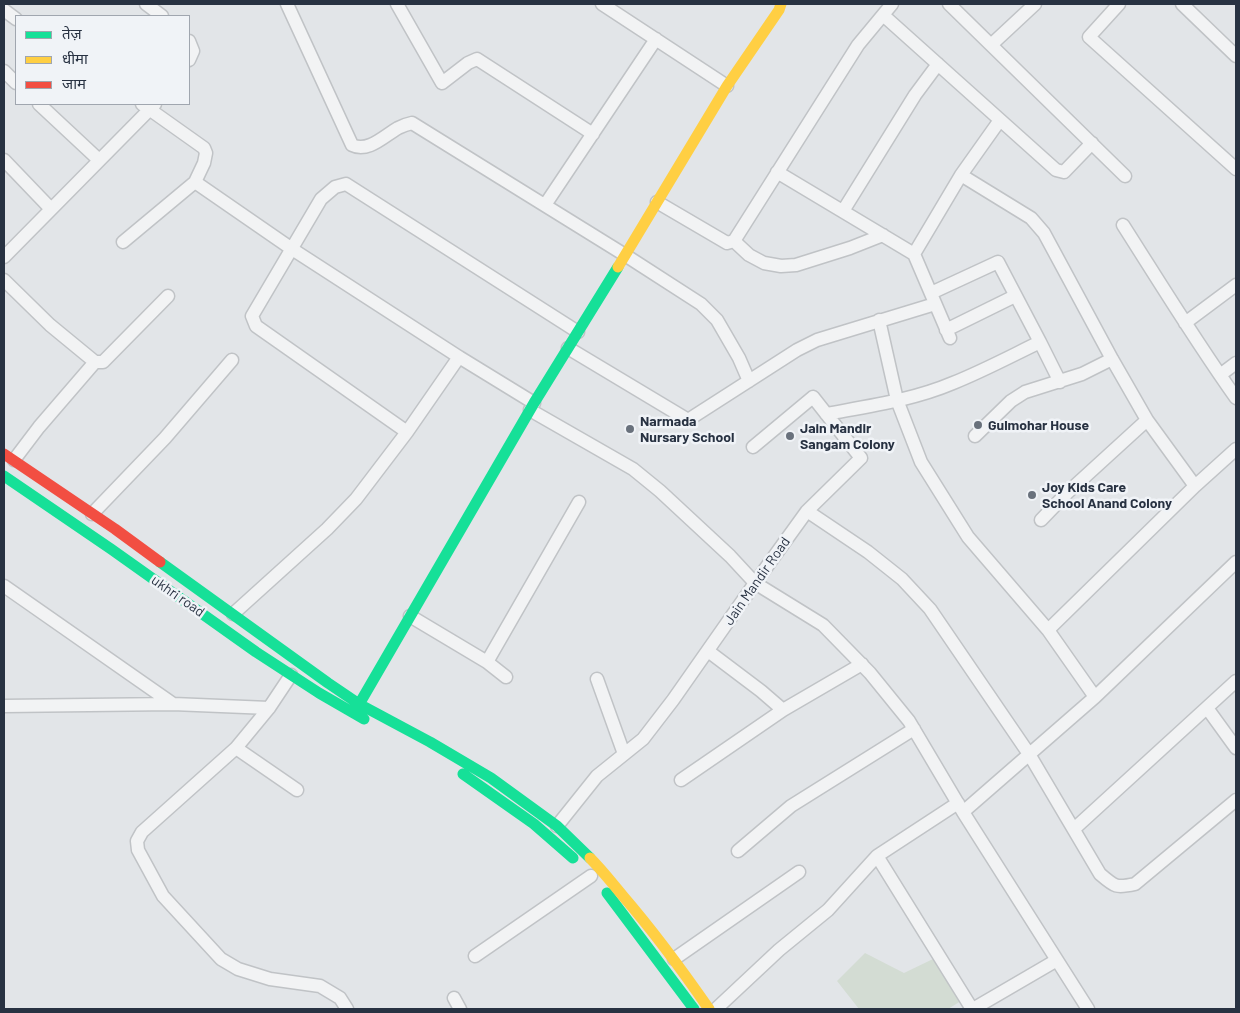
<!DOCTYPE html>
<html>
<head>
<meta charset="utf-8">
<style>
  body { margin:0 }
  #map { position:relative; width:1240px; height:1013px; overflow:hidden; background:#e2e5e8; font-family:Barlow,"Noto Sans Devanagari",sans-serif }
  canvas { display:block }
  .frame { position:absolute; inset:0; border:5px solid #283242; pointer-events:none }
  .legend { position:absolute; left:15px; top:15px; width:175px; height:90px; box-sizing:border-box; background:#f0f3f7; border:1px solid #a0a6af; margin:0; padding:6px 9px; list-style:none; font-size:15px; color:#283242 }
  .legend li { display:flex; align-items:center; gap:10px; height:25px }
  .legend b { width:25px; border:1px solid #a0a6af }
</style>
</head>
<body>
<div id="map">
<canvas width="1240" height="1013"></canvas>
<div class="frame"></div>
<ul class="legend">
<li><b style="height:6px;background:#16e098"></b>तेज़</li>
<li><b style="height:6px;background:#ffcf43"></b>धीमा</li>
<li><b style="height:6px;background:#f24e42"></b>जाम</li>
</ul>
</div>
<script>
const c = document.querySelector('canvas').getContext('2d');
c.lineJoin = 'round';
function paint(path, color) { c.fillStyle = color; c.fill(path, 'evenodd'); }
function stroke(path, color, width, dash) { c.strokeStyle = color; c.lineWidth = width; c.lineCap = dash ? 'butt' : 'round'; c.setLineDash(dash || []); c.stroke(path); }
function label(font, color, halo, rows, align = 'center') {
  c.font = font + ' Barlow,sans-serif'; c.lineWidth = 5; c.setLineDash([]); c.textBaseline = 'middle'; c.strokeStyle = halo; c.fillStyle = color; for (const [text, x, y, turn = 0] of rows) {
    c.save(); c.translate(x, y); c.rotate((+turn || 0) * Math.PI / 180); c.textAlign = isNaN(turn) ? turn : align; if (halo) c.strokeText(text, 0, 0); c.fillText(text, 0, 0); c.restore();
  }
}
const green = new Path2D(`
  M865,953l39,20 29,-14 28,42 -13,8h-89l-22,-28z`);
const street = new Path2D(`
  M146,4l16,12
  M287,4l65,141c16,8 32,-9 46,-17 4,-2 9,-4 14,-5l213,132 76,49 16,16 22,38 10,23
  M397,4l45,79 26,-20 9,-4 116,75
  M602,4l125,82
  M949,4l176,172
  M1119,4l-30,33 147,132
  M1182,4l54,52
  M4,10l12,9
  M883,15l173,155 8,2 28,-29
  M189,41l4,10 -4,9
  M991,45l44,-41
  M4,71l12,12
  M39,104l60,56
  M4,160l47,49
  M777,172l137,82 36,84
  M961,175l70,43 13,15 68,126 35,61 48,66
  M195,182l97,67 167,108 75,46
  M657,202l70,41 7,-2 124,-196 34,-41
  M545,205l111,-166
  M843,211l72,-116 23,-31
  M1123,225c37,58 73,117 113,173
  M734,241l15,14 15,8 17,3 15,-1 54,-17 33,-13
  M123,242l72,-60 9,-19 2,-10 -2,-5 -62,-44
  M914,254l47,-79 39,-55
  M4,257l151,-153
  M4,280l46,45 45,37h8l65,-66
  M931,293l67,-31 42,80
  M879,320l18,80 24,62 47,75 80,93 47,67
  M1185,323l51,-38
  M946,330l69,-34
  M568,348l120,72 109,-70 20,-10 118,-36
  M1220,375l16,-12
  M530,410l103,59 27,22 70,65 25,27 68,42 47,48 39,48 54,91 125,197
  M826,414c43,-8 87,-14 127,-31 30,-12 58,-27 87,-41l20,40
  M407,432l-151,-106 -4,-10 69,-117 14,-12 11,-3 232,148
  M975,436l36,-35 14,-9 57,-18 30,-15
  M14,460l25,-33 56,-65
  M807,511l61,41 34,27 28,30 99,145 71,120c15,13 16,14 35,10l101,-84
  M92,514l73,-76 67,-78
  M1041,520l26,-27 80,-73
  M4,586l169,118
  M233,614l94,-85 29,-30 51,-67 52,-75
  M410,616l77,46 19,15
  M1048,630l147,-144 41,-37
  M708,651l53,40 22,19 79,-46
  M487,662l92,-160
  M291,675l-22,33 -33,40 61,42
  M597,679l27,75
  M4,706l169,-2 96,4
  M1207,708l29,40
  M236,748l-94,84 -5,9 1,9 25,46 58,63 17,10 32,10 50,7 20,12 7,11
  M681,780l102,-70
  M958,803l-81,53 95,153
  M963,812l132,-115 141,-135
  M557,826l40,-50 46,-37 30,-39 82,-117 52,-72 54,-53 -48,-61 -60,50
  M1074,829l162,-148
  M738,851l53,-45 123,-77
  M475,956l116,-80
  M674,959l125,-87
  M454,998l6,11
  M716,1009l63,-59 49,-40 49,-54
  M973,1009l84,-49`);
const fast = new Path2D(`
  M4,476l107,73 145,103 63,41 45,26
  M160,562l168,121 31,21 71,38 61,36 66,48 33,32
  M354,713l180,-310 84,-136
  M463,774l71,50 39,34
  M607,893l87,116`);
const slow = new Path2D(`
  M618,267l109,-181 52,-76 2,-6
  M590,858c12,12 22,25 33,38 31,36 59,74 86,113`);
const jam = new Path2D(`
  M4,454l111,75 45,33`);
const markers = [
  [978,425,5,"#69717c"],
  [630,429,5,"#69717c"],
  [790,436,5,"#69717c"],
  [1032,495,5,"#69717c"]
];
const poiNames = [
  ["Narmada",640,421],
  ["Nursary School",640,437],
  ["Gulmohar House",988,425],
  ["Jain Mandir",800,428],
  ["Sangam Colony",800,444],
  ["Joy Kids Care",1042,487],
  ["School Anand Colony",1042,503]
];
const streetNames = [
  ["Jain Mandir Road",757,581,-55],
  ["ukhri road",178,596,35]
];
paint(green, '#d3dcd3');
stroke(street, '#c0c3c6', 15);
stroke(street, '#f2f3f4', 12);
stroke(fast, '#16e098', 11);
stroke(slow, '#ffcf43', 11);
stroke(jam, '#f24e42', 11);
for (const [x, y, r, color] of markers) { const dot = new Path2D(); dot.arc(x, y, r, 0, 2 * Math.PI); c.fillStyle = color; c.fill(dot); stroke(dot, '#f0f3f7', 2); }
label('bold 14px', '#283242', '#f0f3f7', poiNames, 'left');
label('14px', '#283242', '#f0f3f7', streetNames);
</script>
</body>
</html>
